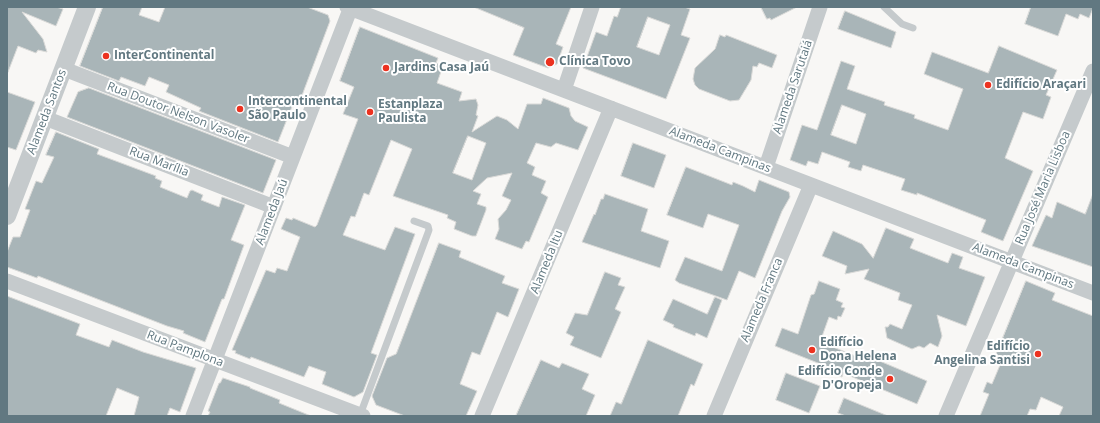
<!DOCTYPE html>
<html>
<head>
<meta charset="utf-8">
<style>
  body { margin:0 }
  #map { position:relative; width:1100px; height:423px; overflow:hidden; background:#f8f7f5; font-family:"Open Sans",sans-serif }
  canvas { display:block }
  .frame { position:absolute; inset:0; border:8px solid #617881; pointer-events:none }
</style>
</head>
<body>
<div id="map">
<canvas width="1100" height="423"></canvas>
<div class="frame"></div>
</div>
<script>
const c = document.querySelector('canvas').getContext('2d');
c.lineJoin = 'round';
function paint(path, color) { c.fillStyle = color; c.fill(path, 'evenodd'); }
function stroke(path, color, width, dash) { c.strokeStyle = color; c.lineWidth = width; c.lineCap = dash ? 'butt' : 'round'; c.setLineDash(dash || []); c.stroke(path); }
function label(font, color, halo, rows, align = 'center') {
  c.font = font + ' "Open Sans",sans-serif'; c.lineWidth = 4; c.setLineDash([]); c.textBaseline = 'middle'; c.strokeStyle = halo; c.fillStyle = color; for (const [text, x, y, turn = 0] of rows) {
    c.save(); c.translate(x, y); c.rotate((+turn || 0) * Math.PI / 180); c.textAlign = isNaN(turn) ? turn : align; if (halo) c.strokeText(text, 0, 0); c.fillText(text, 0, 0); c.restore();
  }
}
const building = new Path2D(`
  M7,7h49l7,2 -7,17 -34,-14 21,27 4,13 -9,-2 -2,3 -18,-7 -10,26z
  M103,7h39l-3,8 20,7 6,-15h142l21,8 2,6 -32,85 -5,-2 -15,38 -79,-31 2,-3 -35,-16 3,-7 -20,-8 -4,9 -24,-9 -2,4 -39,-15z
  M474,7h97l-15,37 7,3 -6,17 -9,4 -35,-13 11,-27z
  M621,7h63l6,2 -9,26 9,3 -24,61 -83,-31 13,-36 11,4 7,-20 3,1zM648,17l22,8 -11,30 -22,-8z
  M761,7h36l-26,13 -1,-2 -3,1z
  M1031,7h62v1l-4,10 -9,-4 -2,5 -12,-5 -8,22 -33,-12z
  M845,11l51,21 -5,16 -53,-19z
  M360,27l78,31 -2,5 7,3 -6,17 25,9 -3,9 17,-2 2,6 -2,10 2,1 -6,16 25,-16 10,4 11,9 9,-25h14l2,-6 26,10 2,8 4,5 13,6 -10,23 -22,-7 -5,4 -15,-4 -9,20 8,4 -3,8 14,6 -5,12 7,4 -19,45 -3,-1 -4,8 -27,-10 4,-10 -1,-10 8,-9 5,-10 -9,-4 10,-23 -25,5 -14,13 8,3 -4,10 9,3v3l-10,26h-4l-18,-7 2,-7 -9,-4 1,-3 -55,-19 19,-47 -21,-9 -22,55 -5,-2 -9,24 -4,-1 -8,19 42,15 10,-23 20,7 -44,119 6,2 -14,37 -9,5 -32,-13 4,-12 -17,-6 -5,11 -53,-20 -1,2 -15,-6 1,-2 -4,-1 34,-80 9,3 2,-5 10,3 13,-34 -19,-8 5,-11 6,2 1,-2 22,9 2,-2 41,-106 -15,-5 11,-27 -14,-6zM468,136l18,7 -14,37 -19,-7z
  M720,35l5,2 1,-2 51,20 -5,13 -13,-5 -2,4 -4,-1 -2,14 -12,20 -9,1 -31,-12 -4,-4 -2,-6 2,-11 20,-19z
  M999,46l58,24 -11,25 5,2 -8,22 -20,-7 -18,46 28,13 -30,70 -22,-9 5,-12 -69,-27v2l-16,-5 4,-11 -42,-14 -2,6 -13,-4 2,-5 -28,-10 -4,12 -10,-3 -2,5 -16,-6 12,-35 15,5 24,-69 14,5 -8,23 38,13 -1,3 31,10 -1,3 34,12 15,-41 -39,-15 8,-22 56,21zM842,105l24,9 -10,30 -25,-9z
  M89,88l187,72 -13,33 -196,-76 11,-25z
  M7,92l28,10 -19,48 -9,-3z
  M56,132l43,17 -2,5 59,22 -1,2 7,3 -2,6 27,11 3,-7 2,-1 11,5 -2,5 18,7 3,-10 23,8 -14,35 13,5 -20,54h-2l-17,43 -22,-9 1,-2 -17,-5 -129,-50 -1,2 -30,-11v-15l6,-15h7l10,-27 -5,-1 11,-28 6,2 12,-26 -8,-2z
  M633,143l33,12 -12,33 -33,-12z
  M686,167l46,18 1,-3 10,4 12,6 4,-12 30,12 1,5 -8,14 -27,67 -16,-7 -12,29 -48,-17 -4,-3 10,-23 37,14 17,-46 -31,-11 -5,14 -36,-13z
  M605,194l43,15 -7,22 28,10 -9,27 -78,-26 12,-28 1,1 6,-16h2z
  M1093,194v73l-61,-21 14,-31 6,3 5,-16 28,12z
  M886,228l28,11 -4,9 38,15 4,-10 11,4 -4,11 26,9 -19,49 -29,-11 5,21 -4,11 -8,-4 -6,5 -5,-2 -7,3 -25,-11 -2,-11h3l2,-3 12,5 10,-24 -14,-5 2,-7 -36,-14 5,-10 -24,5 2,-8 -25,-10 11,-25 29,13 11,14z
  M439,243l22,8 -2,6 46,19 -3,7 17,6 -11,28 -11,-5 -17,43 -8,-3 -12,32 17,7 -11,25h-61l-29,-11 -4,-9 15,-38 9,-4z
  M605,272l16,6 -3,7 7,2 -10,22 6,3 -20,46 -31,-13 4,-8 -8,-4 9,-20 12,2z
  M819,281l21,8 -4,11 7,3 -2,4 4,1 -4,9 -3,-1 -1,4 -8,-3 -9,25 41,16 2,-4 64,27 -10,23 -74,-31 -1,4 -11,-4 2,-4 -58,-23 7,-18 16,6 13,-39 3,-1z
  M1026,281l29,12 -3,7 41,16v100h-34l4,-9 -22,-10 -5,13 -6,-1 -3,7h-47l9,-22 -6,-2 4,-10 5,2 11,-26 -7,-3z
  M7,296l73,28 -4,11 33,12 3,-7 31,12 53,16 -16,44 -10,-4 -3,8h-33l5,-19 -22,-9 -11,28h-99z
  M715,297l7,3 -15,38 -11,-5 -1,3 -22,-9 1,-2 -11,-5 10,-21 34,15z
  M648,340l55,24 -9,22 -3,-2 -13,32h-68l6,-14 5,2z
  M541,360l18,8 3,-5 27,11 -7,15 13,6 -9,21h-70z
  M786,373l34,13 -11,27 -33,-13z
  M223,378l27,9v1l30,12 -1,3 32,13h-103l2,-4 -2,-1 11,-28h1z
  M844,398l44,18h-42l-8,-3z`);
const service = new Path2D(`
  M884,7l18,17 11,4
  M360,415l69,-185 -1,-4 -14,-5`);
const minor = new Path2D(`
  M347,7l746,286
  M64,69l229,88
  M564,90l28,-83
  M45,118l229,89
  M766,167l54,-160
  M7,281l356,135
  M193,416l158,-409
  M482,416l129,-308
  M714,416l97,-231
  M946,416l147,-345`);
const tertiary = new Path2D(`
  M7,216l80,-209`);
const markers = [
  [106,56,4,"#ec3220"],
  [550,62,5,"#ec3220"],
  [386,68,4,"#ec3220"],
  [988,85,4,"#ec3220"],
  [240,109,4,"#ec3220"],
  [370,112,4,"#ec3220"],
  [812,350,4,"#ec3220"],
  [1038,354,4,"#ec3220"],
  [890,379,4,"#ec3220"]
];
const poiNames = [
  ["InterContinental",114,56],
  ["Clínica Tovo",559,62],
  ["Jardins Casa Jaú",394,68],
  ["Edifício Araçari",996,85],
  ["Intercontinental",248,102],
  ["São Paulo",248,116],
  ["Estanplaza",378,105],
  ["Paulista",378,119],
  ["Edifício",820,343],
  ["Dona Helena",820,357],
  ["Edifício",1030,347,"right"],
  ["Angelina Santisi",1030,361,"right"],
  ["Edifício Conde",882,372,"right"],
  ["D'Oropeja",882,386,"right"]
];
const streetNames = [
  ["Alameda Sarutaiá",793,87,-71],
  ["Alameda Santos",47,112,-69],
  ["Rua Doutor Nelson Vasoler",178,113,21],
  ["Alameda Campinas",720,150,21],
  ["Rua Marília",159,162,21],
  ["Rua José Maria Lisboa",1043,188,-67],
  ["Alameda Jaú",272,212,-69],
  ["Alameda Itu",547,262,-68],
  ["Alameda Campinas",1023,266,21],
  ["Alameda Franca",762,300,-67],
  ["Rua Pamplona",185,349,21]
];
paint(building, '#a9b5b8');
stroke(building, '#d9d9d7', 1);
stroke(service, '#c5cacc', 7);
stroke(minor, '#c5cacc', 15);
stroke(tertiary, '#c5cacc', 18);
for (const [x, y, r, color] of markers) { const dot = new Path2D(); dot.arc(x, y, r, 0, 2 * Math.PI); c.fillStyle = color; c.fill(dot); stroke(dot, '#fff', 1.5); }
label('bold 12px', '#617881', '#fff', poiNames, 'left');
label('12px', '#617881', '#fff', streetNames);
</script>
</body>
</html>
